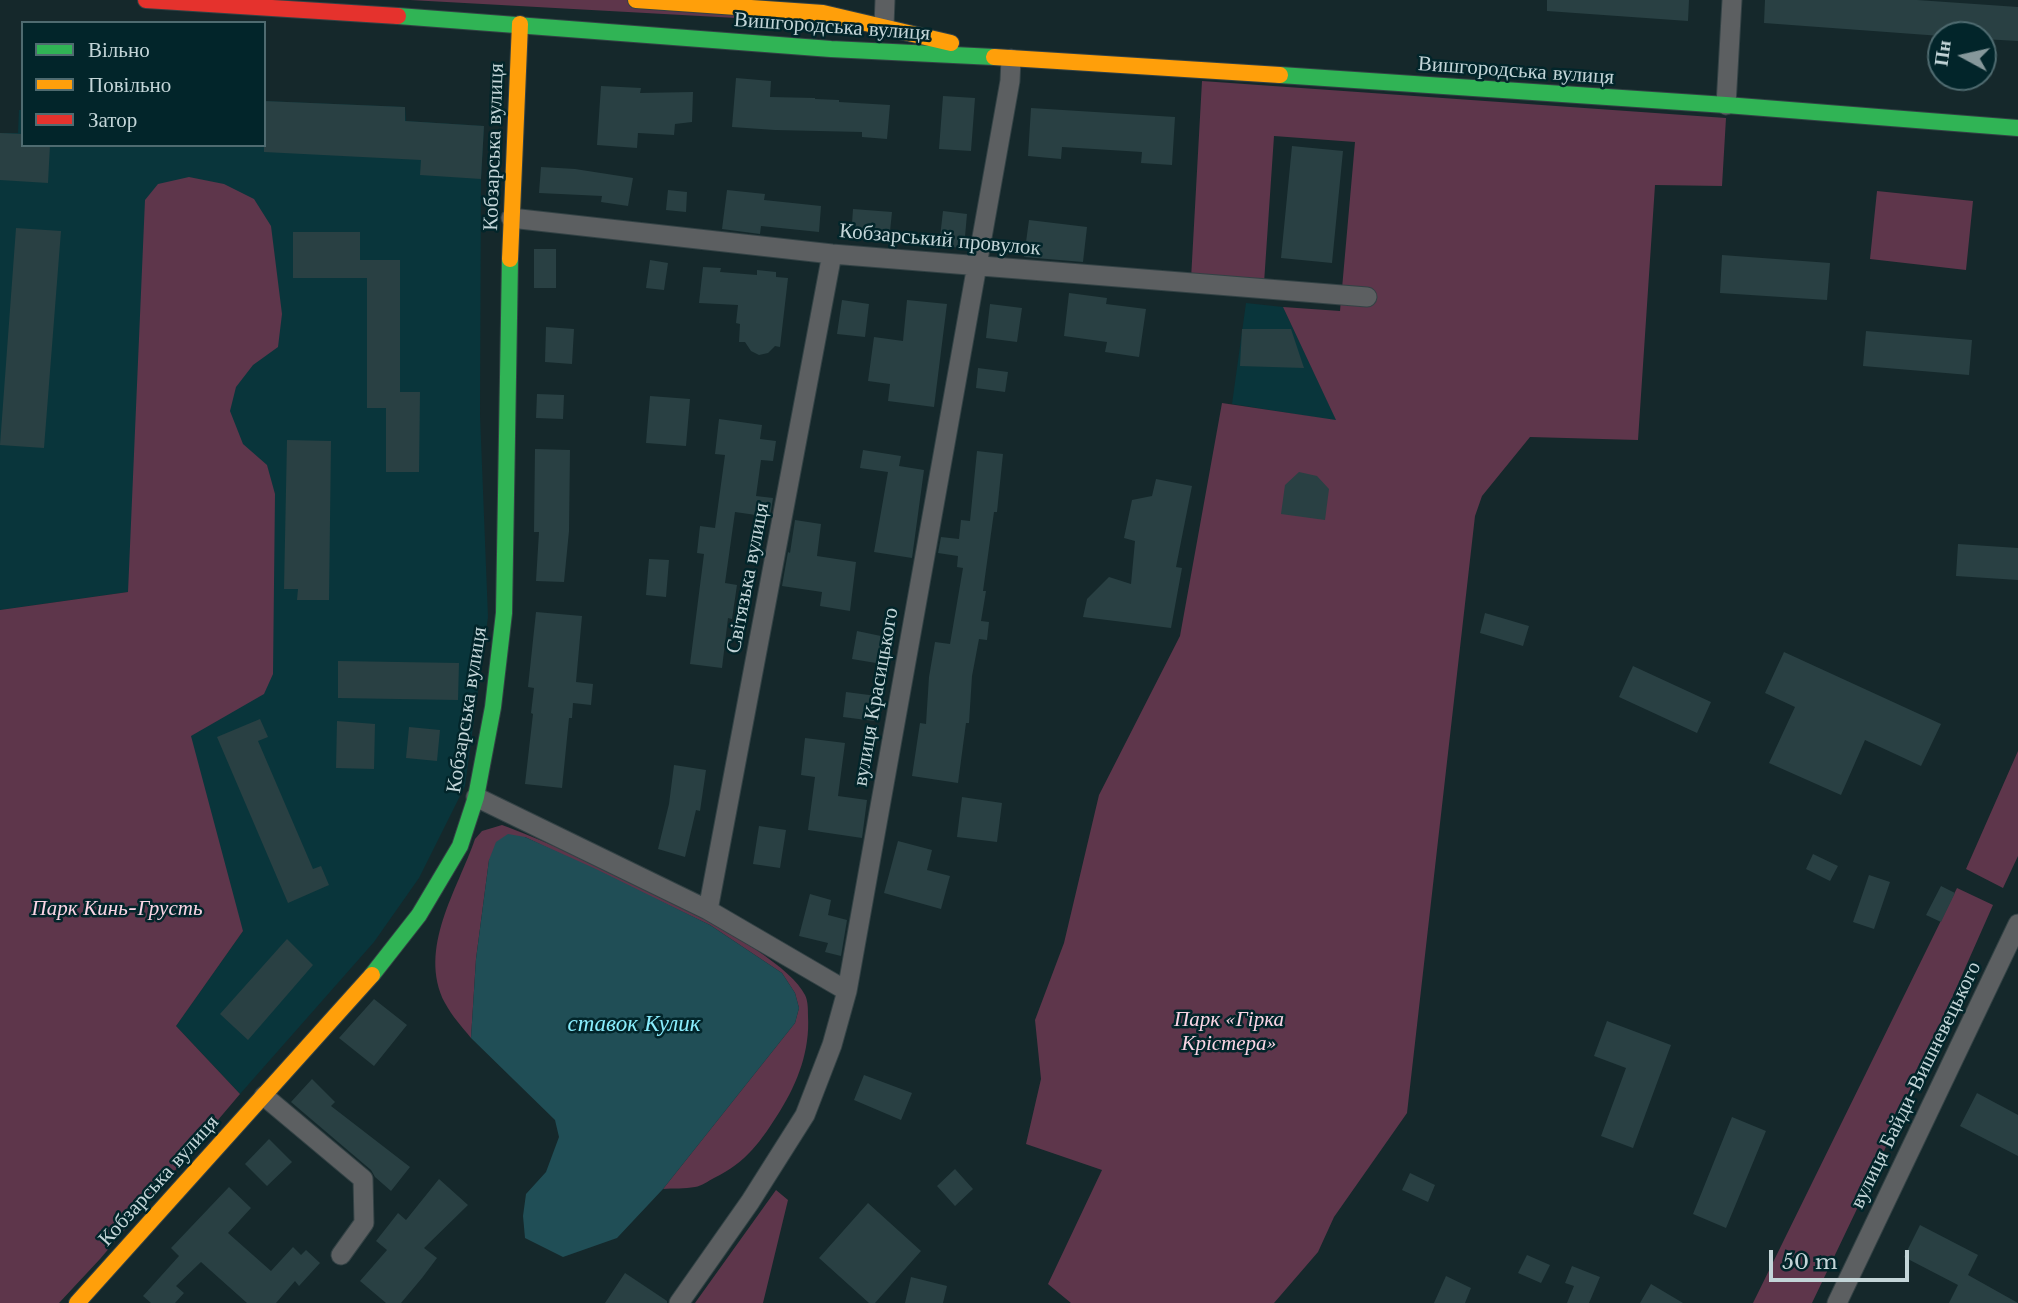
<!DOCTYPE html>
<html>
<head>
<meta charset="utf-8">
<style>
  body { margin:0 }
  #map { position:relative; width:2018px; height:1303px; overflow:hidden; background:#15282b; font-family:"Libre Baskerville",serif }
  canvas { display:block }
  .legend { position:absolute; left:21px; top:21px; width:245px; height:126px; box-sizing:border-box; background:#02252a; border:2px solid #4f6b70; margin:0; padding:9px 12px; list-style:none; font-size:21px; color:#c3d5d8 }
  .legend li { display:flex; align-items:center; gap:14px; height:35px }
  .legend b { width:35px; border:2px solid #4f6b70 }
  .north { position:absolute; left:1927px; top:21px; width:70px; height:70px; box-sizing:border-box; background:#02252a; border:2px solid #4f6b70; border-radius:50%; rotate:278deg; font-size:19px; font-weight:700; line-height:28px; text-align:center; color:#c3d5d8 }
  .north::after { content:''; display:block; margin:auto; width:24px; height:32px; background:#86989b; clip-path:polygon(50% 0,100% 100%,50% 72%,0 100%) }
  .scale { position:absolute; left:1769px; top:1250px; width:140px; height:32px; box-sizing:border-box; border:4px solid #c3d5d8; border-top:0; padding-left:9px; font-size:21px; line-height:24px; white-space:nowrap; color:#c3d5d8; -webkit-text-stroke:5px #02252a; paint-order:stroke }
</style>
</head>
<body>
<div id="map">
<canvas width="2018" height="1303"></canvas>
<ul class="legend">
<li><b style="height:9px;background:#30b455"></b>Вільно</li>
<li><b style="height:9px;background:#ff9f0a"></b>Повільно</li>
<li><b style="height:9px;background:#e5322d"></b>Затор</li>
</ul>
<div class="north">Пн</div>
<div class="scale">50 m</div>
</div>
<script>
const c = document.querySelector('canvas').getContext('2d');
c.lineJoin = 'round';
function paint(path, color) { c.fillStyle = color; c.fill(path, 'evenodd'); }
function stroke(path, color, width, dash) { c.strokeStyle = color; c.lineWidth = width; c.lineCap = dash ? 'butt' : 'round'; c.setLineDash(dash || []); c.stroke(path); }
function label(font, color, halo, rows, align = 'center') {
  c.font = font + ' "Libre Baskerville",serif'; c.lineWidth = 5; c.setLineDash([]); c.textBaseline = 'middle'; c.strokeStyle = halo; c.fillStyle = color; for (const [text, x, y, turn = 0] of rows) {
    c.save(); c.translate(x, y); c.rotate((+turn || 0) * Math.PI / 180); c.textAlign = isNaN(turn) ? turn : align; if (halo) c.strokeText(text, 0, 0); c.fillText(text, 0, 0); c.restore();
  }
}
const built = new Path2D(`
  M264,101l141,6 1,14 78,5 -3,53 -1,236 8,202 -23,169 -46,92 -45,64 -134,152 -64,-68 67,-95 -115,-339 -128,18v-477h18l1,-23h4v35h241z
  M1246,303l37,4 54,114 -105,-17z`);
const green = new Path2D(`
  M410,0h225l192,23z
  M1202,81l524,37 -4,68 -67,-1 -17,255 -108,-3 -48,59 -7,20 -68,597 -73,104 -16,35 -44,51h-203l-23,-19 54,-114 -76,-26 15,-65 -6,-59 29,-77 35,-148 81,-159 42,-233 114,17 -53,-113 57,4 15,-169 -81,-6 -10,147 -73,-4z
  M189,177l35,7 30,15 17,27 11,88 -4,33 -25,18 -17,22 -6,24 13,33 24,21 8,29 -2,180 -9,20 -73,42 52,195 -67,95 64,68 -140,165 -41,44h-59v-693l128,-18 17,-392 13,-16z
  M1877,191l96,10 -7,69 -96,-11z
  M2018,751v105l-15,32 -37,-19z
  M502,825c60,22 279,118 303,170 3,6 3,14 3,21 2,34 -10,66 -28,95 -19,30 -33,51 -66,67 -6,3 -12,8 -19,9 -10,2 -22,1 -32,2l132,-166 4,-15 -4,-15 -13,-20 -72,-48 -185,-88 -36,23 -13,99 -5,79c-9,-11 -19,-22 -26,-35 -28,-54 13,-114 30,-164l7,-8z
  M1957,888l36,17 -116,262 -65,136h-59z
  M776,1190l12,10 -25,103h-68z`);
const water = new Path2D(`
  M508,834l17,3 71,32 114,56 72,48 13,20 4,15 -4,15 -132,166 -46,49 -54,19 -38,-19 -2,-22 3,-22 20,-22 13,-35 -4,-17 -84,-82 5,-79 13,-99 7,-18z`);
const building = new Path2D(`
  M1547,0h142l-1,21 -141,-10z
  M1765,0h152l101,7v34l-35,-2v-4l-42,1 -177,-13z
  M736,78l35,3 -1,16 45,1v1l24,1v2l51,3 -3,34 -25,-2v-5l-87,-2 -43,-3z
  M601,86l40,2 -1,5 53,-1 -1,30 -17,2 -1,11 -36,-2 -1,15 -40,-3z
  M943,96l32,2 -4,53 -32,-2z
  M264,101l141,6v14l79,5 -3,53 -61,-4 1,-15 -157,-8z
  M1031,108l144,9 -3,48 -31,-2 1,-11 -80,-5 -1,12 -33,-3z
  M0,133l23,1v11h27l-2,38 -48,-3z
  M1292,146l51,5 -11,112 -51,-5z
  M541,167l34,2 58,9 -5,28 -27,-4 1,-6 -63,-3z
  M668,190l19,2 -1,20 -20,-2z
  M727,190l38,4 -1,6 57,6 -2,26 -58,-6 -1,8 -38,-5z
  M853,209l39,3 -3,29 -38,-3z
  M943,211l24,3 -3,34 -25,-2z
  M1029,220l58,7 -4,35 -59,-5z
  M16,228l45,3 -17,217 -44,-3z
  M293,232h67v28h40v132h20l-1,80h-33v-64h-19v-130h-74z
  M534,249h22v39h-22z
  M1722,255l108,8 -3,37 -107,-7z
  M650,260l18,3 -4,27 -18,-2z
  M703,267l18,1 -1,4 37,3v-5l19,2v5l12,1 -8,69 -5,-1 -7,7 -9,2 -8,-4 -6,-9h-6l1,-18 -4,-1 2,-18 -39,-2z
  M1069,293l38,5 -1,6 40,5 -7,48 -34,-5 2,-10 -43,-6z
  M842,300l27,4 -4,33 -28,-3z
  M907,300l40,4 -13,103 -46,-6 2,-17 -22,-3 6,-44 29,4z
  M990,304l32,4 -5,34 -31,-4z
  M546,327l28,2 -2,35 -27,-2z
  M1242,329h49l13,39 -64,-2z
  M1866,331l106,9 -3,35 -106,-9z
  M978,368l30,4 -3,20 -29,-4z
  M537,394l27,1 -1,24 -27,-1z
  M650,396l40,3 -4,47 -40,-3z
  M719,419l43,6 -2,14 16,2 -3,20 -12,-1 -5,36 17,2 -3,19 -35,-5 -10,71 12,2 -5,34 -4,-1 -6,50 -32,-4 14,-110 -7,-1 3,-27 15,2 10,-73 -10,-1z
  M287,440l44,1 -2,159h-32l1,-11h-14z
  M535,449l35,1 -1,81 -5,51 -28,-1 3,-49h-5z
  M863,450l38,6 -2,10 25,4 -12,88 -38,-6 14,-80 -28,-4z
  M977,451l26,3 -6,58h-3l-11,79h3l-5,30 8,1 -2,18 -8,-1 -7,37 -3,47h-3l-8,60 -46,-7 8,-53 6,1 3,-47 6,-35 15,2 13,-76 -6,-1 1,-11 -20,-3 3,-16 18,2 2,-19 9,1z
  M1299,472l18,4 12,13 -4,31 -44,-6 4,-29z
  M1156,479l36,7 -16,81 6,1 -11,60 -88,-11 4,-18 22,-22 22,7 4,-43 -11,-3 8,-38 20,-4z
  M795,520l26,4 -4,32 39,6 -6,49 -30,-5 2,-14 -40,-6 6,-34 2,1z
  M1958,544l60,4v32l-62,-4z
  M649,559l20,1 -3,37 -20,-2z
  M536,612l46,4 -6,66 17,2 -2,21 -18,-2 -1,15h-3l-7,70 -37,-4 8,-70 -2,-1 3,-25 -6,-1z
  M1485,613l44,13 -6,20 -43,-13z
  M857,631l24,5v5h5l-4,23 -30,-5z
  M1784,652l157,72 -20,42 -56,-26 -24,55 -72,-32 26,-56 -30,-14z
  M338,661l121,2 -1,37 -120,-2z
  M1633,666l78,36 -14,31 -78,-36z
  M846,692l31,4 -3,25 -31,-4z
  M260,719l8,18 -10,4 55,128 8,-3 8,19 -41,18 -71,-166z
  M337,721l38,3 -1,45 -38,-1z
  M409,727l31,3 -3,31 -31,-3z
  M805,738l40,5 -7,53 29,4 -5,38 -54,-8 7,-53 -14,-2z
  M674,765l32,5 -6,41 -4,-1 -11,47 -27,-8 11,-45z
  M962,797l40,6 -5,39 -40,-5z
  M759,826l27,4 -6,38 -27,-4z
  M898,841l34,9 -5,20 23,6 -9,33 -57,-16z
  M1813,854l25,12 -8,15 -24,-12z
  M1869,875l21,7 -16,47 -21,-7z
  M1941,886l14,7 -14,29 -15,-7z
  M810,894l21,6 -3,15 19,5 -6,36 -16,-4 3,-9 -29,-7z
  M287,939l26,26 -65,75 -28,-26z
  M374,999l33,26 -33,41 -35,-28z
  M1607,1021l64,24 -38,103 -32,-12 25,-68 -32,-12z
  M864,1075l48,18 -11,27 -47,-20z
  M312,1079l23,23 -4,4 79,61 -19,24 -16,-14 -4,-7 -80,-68z
  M1977,1093l41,22v41l-58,-30z
  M1732,1117l34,14 -40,97 -33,-14z
  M269,1139l23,23 -25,24 -22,-22z
  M955,1169l18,20 -18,17 -18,-20z
  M1410,1173l25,12 -7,17 -26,-12z
  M439,1179l29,26 -44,43 13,10 -15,20 -21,25h-15l-26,-22 27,-31 -11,-9 22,-28 8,7z
  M229,1187l22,21 -23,25 43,38 22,-24 8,8 5,-5 14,13 -21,23 -4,-5 -19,22h-29l-46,-41 -25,24 8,7 -9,10h-24l-8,-7 36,-40 -8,-8z
  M868,1203l53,48 -46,52h-6l-50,-45z
  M1920,1225l58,30 -10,20 50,28h-69l9,-18 -54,-28z
  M1527,1255l23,10 -9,18 -23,-10z
  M1572,1266l28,11 -11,26h-22l7,-17 -9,-3z
  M625,1273l42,28v2h-62z
  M1446,1276l25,12 -6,15h-31z
  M911,1277l36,9 -4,17h-38z
  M1651,1284l32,19h-43z`);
const street = new Path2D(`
  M884,26l1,-26
  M1726,105l6,-105
  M511,218l321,36 535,43
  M476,797l232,113 139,81
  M708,910l124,-656
  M264,1096l99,83 1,44 -23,32
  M679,1303l71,-101 55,-87 27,-70 15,-54 163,-910 1,-22
  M1837,1303l181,-379`);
const fast = new Path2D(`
  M398,16l433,33 163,8
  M1280,75l446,30 292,23
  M372,975l47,-60 41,-69 16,-49 17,-90 11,-94 6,-354`);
const slow = new Path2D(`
  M636,0l187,13 128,30
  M994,57l286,18
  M510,259l10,-235
  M77,1303l295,-328`);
const jam = new Path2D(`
  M146,0l252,16`);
const streetNames = [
  ["Вишгородська вулиця",832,27,4],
  ["Вишгородська вулиця",1516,71,4],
  ["Кобзарська вулиця",494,147,-88],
  ["Кобзарський провулок",940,240,5],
  ["Світязька вулиця",748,578,-79],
  ["вулиця Красицького",876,697,-80],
  ["Кобзарська вулиця",467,710,-81],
  ["вулиця Байди-Вишневецького",1916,1085,-64],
  ["Кобзарська вулиця",159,1181,-48]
];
const parkNames = [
  ["Парк Кинь-Грусть",117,909],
  ["Парк «Гірка",1229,1020],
  ["Крістера»",1229,1044]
];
const waterNames = [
  ["ставок Кулик",634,1025]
];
paint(built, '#09353b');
paint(green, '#5e364b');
paint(water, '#204e56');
paint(building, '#294043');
stroke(street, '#334245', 21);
stroke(fast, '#334245', 18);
stroke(slow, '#334245', 18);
stroke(jam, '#334245', 18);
stroke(street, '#5c5f61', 19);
stroke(fast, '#30b455', 16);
stroke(slow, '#ff9f0a', 16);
stroke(jam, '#e5322d', 16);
label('21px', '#c3d5d8', '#02252a', streetNames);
label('italic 21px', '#fbd5e5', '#02252a', parkNames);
label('italic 23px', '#8aeefe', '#02252a', waterNames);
</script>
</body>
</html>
